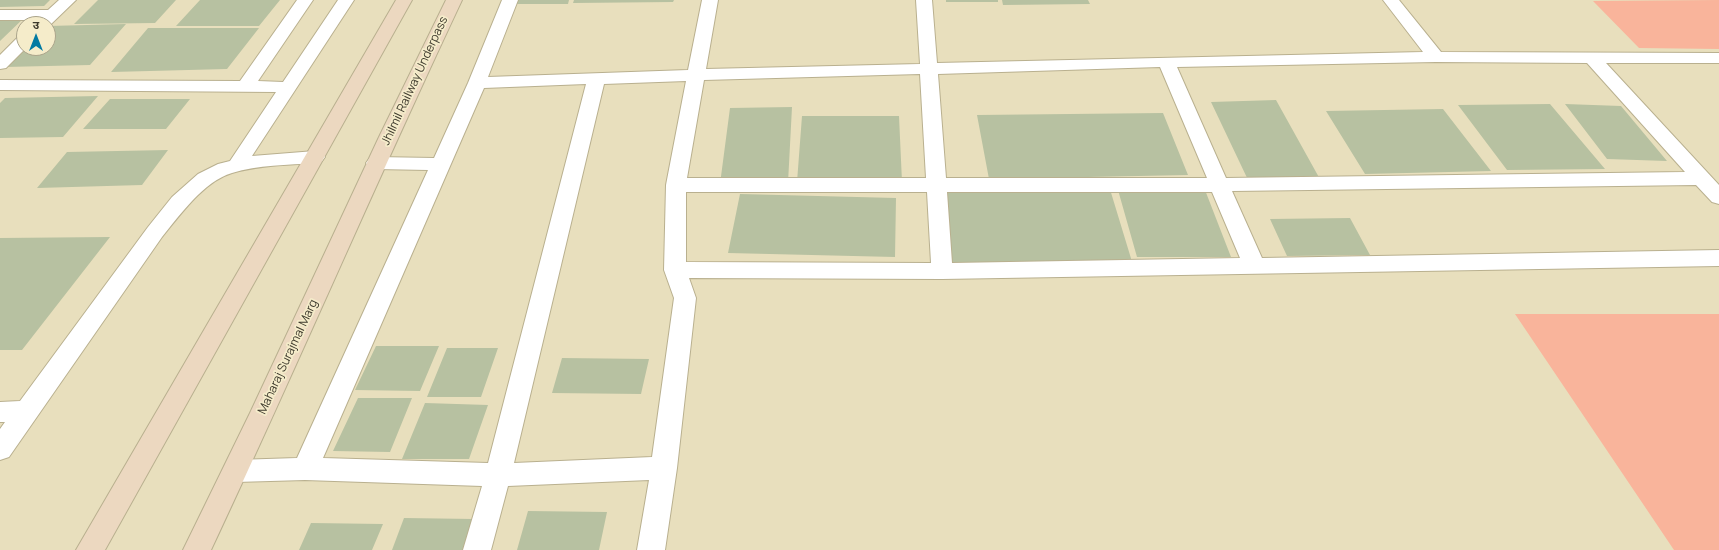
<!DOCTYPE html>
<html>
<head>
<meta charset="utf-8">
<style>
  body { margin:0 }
  #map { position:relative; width:1719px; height:550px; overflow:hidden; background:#e8dfbd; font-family:Manrope,"Noto Sans Devanagari",sans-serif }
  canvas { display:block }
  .north { position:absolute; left:16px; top:16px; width:40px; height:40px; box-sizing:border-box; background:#f5ecca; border:1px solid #aba48b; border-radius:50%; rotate:0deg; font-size:11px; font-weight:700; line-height:16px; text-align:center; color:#3d392c }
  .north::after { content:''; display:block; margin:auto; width:14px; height:18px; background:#027aa2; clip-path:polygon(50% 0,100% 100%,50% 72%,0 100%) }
</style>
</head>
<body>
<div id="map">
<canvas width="1719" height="550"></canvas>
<div class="north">उ</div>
</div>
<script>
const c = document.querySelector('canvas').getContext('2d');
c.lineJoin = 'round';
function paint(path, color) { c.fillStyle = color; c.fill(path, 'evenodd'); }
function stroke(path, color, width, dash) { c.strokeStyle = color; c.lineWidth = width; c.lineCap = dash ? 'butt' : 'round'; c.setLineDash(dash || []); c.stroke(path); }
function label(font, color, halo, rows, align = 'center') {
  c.font = font + ' Manrope,sans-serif'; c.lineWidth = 3.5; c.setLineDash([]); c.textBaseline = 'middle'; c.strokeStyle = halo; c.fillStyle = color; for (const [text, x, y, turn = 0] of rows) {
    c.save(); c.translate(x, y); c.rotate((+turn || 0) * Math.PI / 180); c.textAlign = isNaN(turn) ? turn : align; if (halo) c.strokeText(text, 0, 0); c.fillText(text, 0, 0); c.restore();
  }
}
const green = new Path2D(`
  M1719,0v49l-80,-1 -46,-47z
  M1515,314h204v236h-45z`);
const building = new Path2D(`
  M0,0h50l-6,6 -44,1z
  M98,0h78l-21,23 -81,1z
  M200,0h80l-21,26h-83z
  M517,0h52l-1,4h-53z
  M574,0h100l-1,2 -100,1z
  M946,0h52v2h-52z
  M1002,0h86l2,4 -87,1z
  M25,17l-25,24v-23z
  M126,24l-36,41 -85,2 19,-19h24v-22z
  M148,28h111l-32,41 -116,3z
  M98,96l-35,41 -63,1v-35l5,-5z
  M110,99h80l-24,30h-83z
  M1276,100l45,81 -72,1 -38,-80z
  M1550,104l55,65 -98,1 -49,-65z
  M1565,104l56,2 46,55 -60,-2z
  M792,107l-4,76 -68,1 10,-76z
  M1443,109l48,62 -126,3 -39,-63z
  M1163,113l25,62 -199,4 -12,-64z
  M802,116h97l3,66h-105z
  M168,150l-26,35 -105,3 30,-36z
  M1109,186l24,79 -182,3 -9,-80z
  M1118,190h87l26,67h-94z
  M740,194l156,4 -1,59 -167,-4z
  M1350,218l20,37 -83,1 -17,-37z
  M110,237l-88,113h-22v-112z
  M376,346h63l-19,45 -65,-1z
  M447,348h51l-17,49h-54z
  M562,358l87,1 -8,35 -89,-1z
  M358,398h54l-22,54 -57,-1z
  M425,403l63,2 -19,54h-67z
  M528,511l79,1 -8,38h-82z
  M404,518l70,1 -10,31h-72z
  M311,523l72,1 -11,26h-73z`);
const minor = new Path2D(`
  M59,0h17l-28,27v-3h-14l3,-4h-37v-10h48z
  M297,0h16l-55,81 25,1 55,-82h16l-102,156 63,-5 7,2 3,4 -3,4 -7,2c-27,2 -57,2 -83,10 -28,8 -52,42 -70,64l-153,220 -9,3v-31l5,-7h-5v-20l20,-1 128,-174 24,-30 26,-23 20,-10 12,-3 46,-69 -276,-2v-10l240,1z
  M502,0h16l-30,77 200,-7 14,-70h16l-12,69 214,-5 -4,-64h16l5,63 486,-11 -40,-52h16l42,52 278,1v10h-113l113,122v19l-7,-2 -16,-17 -464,6 30,67 457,-8v16l-777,13 -253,-1 7,20 -19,170 -12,82h-28l12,-70 -141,6 -17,64h-28l19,-64 -177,-6 -69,2 -9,-3 -4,-8 4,-8 9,-3 61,-2 131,-288 -52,-1 -7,-2 -3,-4 3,-4 7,-2 58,1 34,-75zM1436,62l151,1 98,109 -459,6 -49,-111zM1160,67l47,111h-261l-8,-104zM920,74l6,104h-239l17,-98zM686,81l-20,104 -2,85 10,28 -22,159 -138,6 90,-379zM586,84l-98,379 -165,-5 161,-370zM686,192h241l4,71 -245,-1zM947,192h265l28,66 -288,5z
  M24,36v12h2l-20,20 -6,1v-14l18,-18z`);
const secondary = new Path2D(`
  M396,0h16l-307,550h-29z
  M446,0h16c-86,182 -165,367 -251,550h-28l67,-137 129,-276z`);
const streetNames = [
  ["Jhilmil Railway Underpass",415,81,-65],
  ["Maharaj Surajmal Marg",288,357,-65]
];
paint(green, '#f9b49b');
paint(building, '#b7c1a1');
stroke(minor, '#b9b08f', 2);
stroke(secondary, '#b9b08f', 2);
paint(minor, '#fff');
paint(secondary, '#ecd8c0');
label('12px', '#3d392c', '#f5ecca', streetNames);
</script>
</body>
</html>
